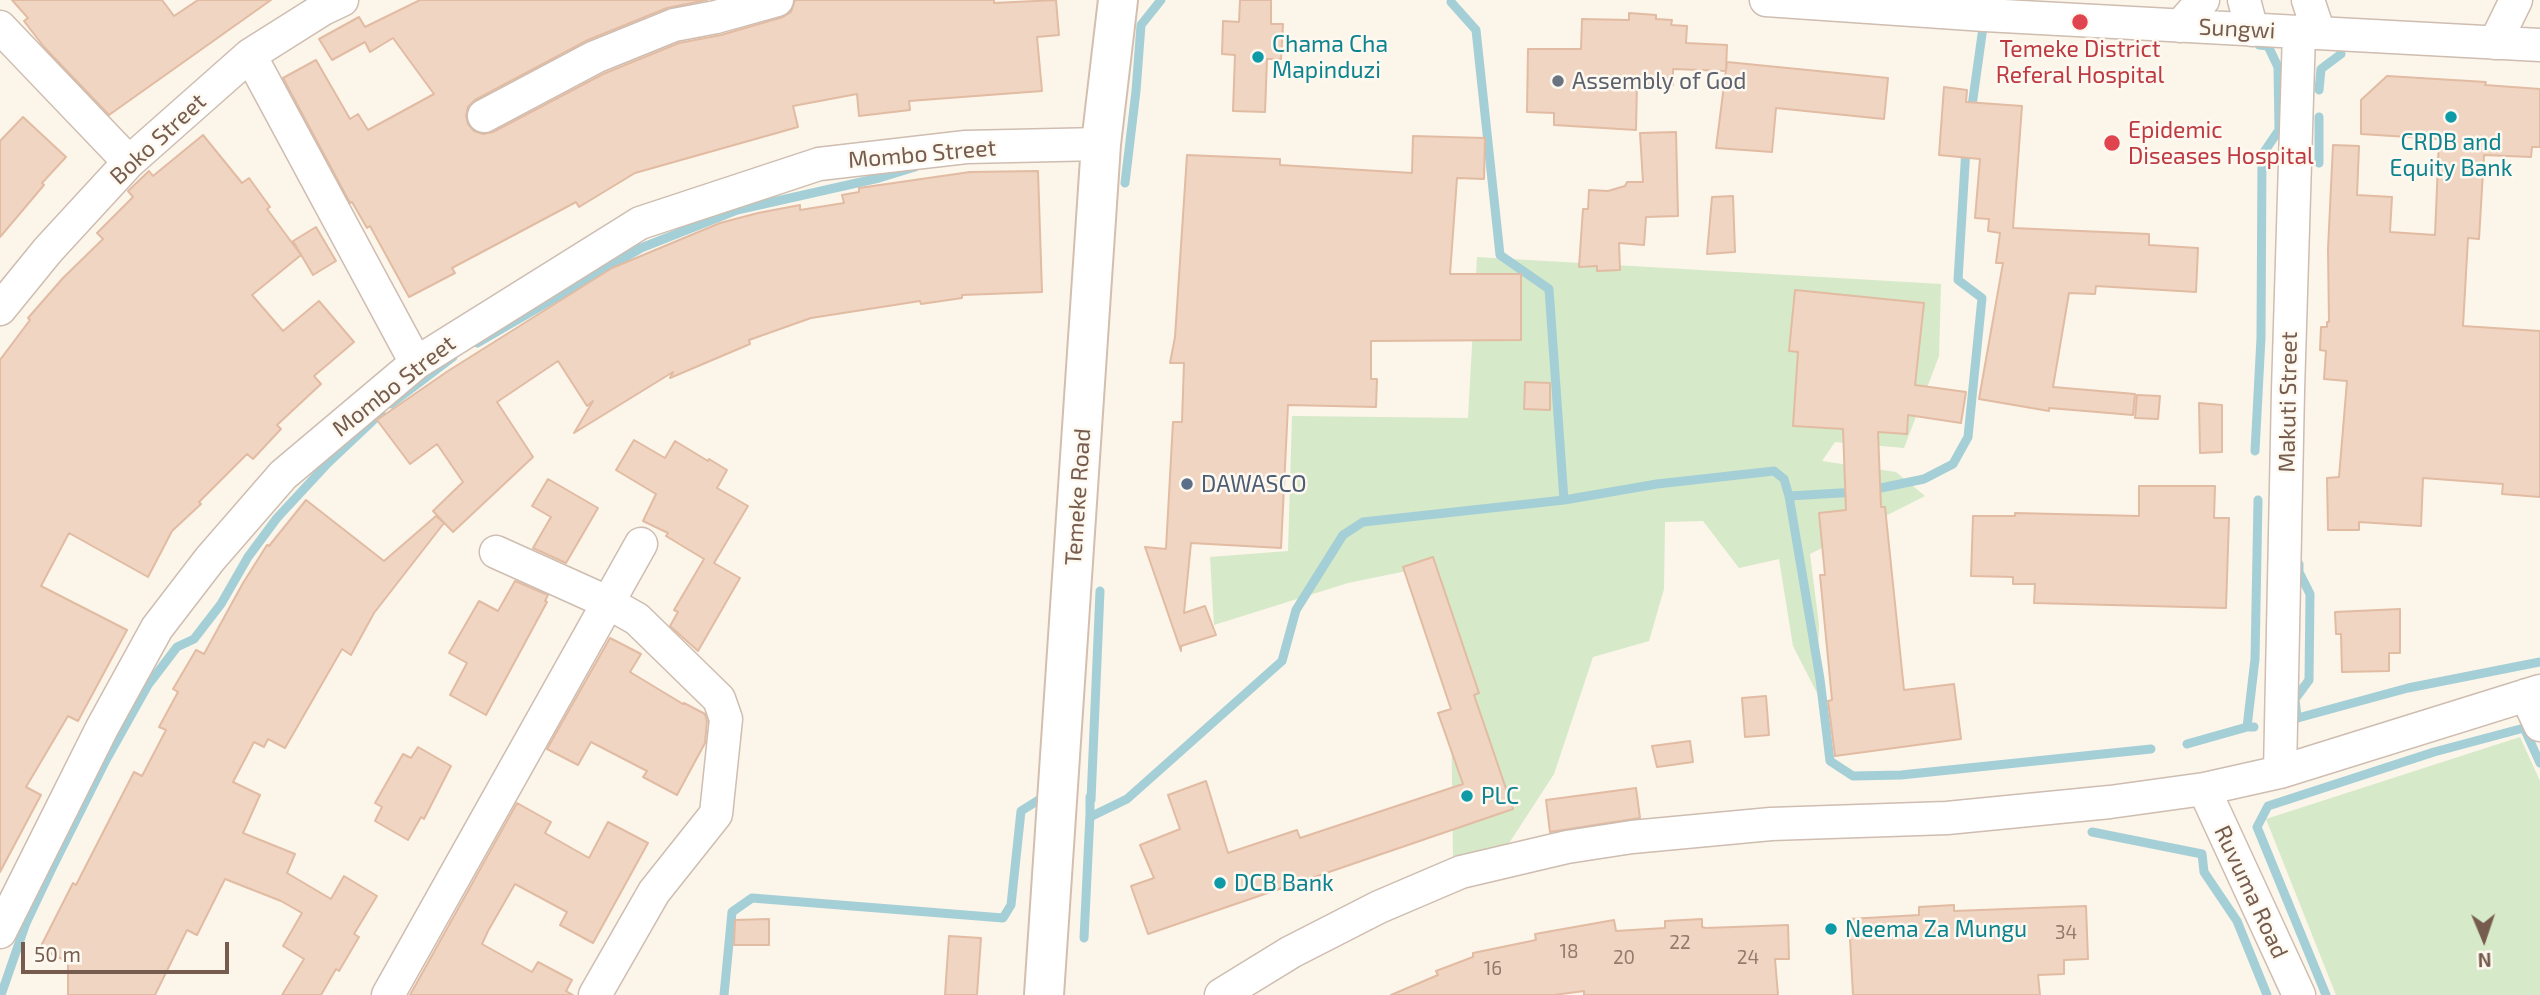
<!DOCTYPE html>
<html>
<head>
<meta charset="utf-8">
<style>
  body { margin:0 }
  #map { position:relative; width:2540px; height:995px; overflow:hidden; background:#fcf5ea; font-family:"Exo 2",sans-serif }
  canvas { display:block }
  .north { position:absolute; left:2449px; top:904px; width:70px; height:70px; -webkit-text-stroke:5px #fef9f0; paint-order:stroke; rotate:178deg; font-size:19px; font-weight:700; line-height:28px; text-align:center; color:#765c4e }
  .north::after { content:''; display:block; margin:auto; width:24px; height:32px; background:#765c4e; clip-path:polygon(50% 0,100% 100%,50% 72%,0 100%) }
  .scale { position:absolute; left:21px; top:942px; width:208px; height:32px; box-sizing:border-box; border:4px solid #765c4e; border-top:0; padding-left:9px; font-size:21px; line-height:24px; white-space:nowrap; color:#765c4e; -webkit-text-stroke:5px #fef9f0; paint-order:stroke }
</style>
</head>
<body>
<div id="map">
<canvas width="2540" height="995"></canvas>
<div class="north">N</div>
<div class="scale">50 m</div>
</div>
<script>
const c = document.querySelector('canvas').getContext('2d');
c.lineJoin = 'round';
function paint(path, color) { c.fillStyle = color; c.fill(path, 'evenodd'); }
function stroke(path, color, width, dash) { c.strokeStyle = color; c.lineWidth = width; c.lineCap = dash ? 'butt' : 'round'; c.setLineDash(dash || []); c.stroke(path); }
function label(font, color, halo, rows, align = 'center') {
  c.font = font + ' "Exo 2",sans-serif'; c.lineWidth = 5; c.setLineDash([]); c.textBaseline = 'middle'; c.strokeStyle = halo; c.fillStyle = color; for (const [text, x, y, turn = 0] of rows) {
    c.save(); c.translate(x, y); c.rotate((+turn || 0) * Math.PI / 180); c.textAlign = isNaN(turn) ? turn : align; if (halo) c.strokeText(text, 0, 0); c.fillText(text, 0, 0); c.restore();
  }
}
const green = new Path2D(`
  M1477,257l464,27 -2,72 -35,92 -69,-6 -13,19 74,11 29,24 -115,58 9,71 -2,68 -24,-47 -14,-87 -40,9 -36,-47 -38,1 -1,67 -15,52 -56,16 -39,117 -50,77 -51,8 -3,-241 -19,-52 -83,17 -134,42 -4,-68 78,-6 4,-135 176,2z
  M2520,737l20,44v214h-204l-70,-176z`);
const stream = new Path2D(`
  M1451,2l25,28 24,225 49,34 15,211
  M2319,90l2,-21 20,-15
  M1971,113l13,-93
  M2319,163v-46
  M1125,183l11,-92 5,-66 20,-25
  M477,343l164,-95 96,-38 142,-32 36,-11
  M391,404l62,-47
  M2255,451l6,-113 1,-183 17,-25 -1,-63 -10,-21 -9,-1
  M1871,490l53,-11 29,-15 15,-27 14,-139 -24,-18 8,-132
  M1789,496l68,-4
  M2297,717l-2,-18 14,-19 1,-86 -11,-22v-8
  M2294,719l114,-31 132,-26
  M2247,727l8,-68 3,-159
  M2524,728l16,35
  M2187,744l60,-17h7
  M1090,797v20l37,-18 155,-138 14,-51 47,-75 20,-13 201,-22 93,-16 117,-13 10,8 5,17 31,183 10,82 23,15 48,-1 250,-26
  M1091,800l9,-209
  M2092,832l110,22 2,18 33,49 30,74
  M1084,938l6,-124
  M1,995l25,-72 27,-57 53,-106 42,-75 29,-38 17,-8 27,-35 27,-47 29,-39 51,-55 53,-50
  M724,995l8,-83 20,-14 251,20 8,-13 10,-94 24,-15
  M2326,995l-69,-168 11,-21 166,-54 90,-24 7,-4`);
const building = new Path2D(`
  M12,0h150l12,16 24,-16h73l-162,115 -65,-68 -20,-26 4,-3z
  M420,0h287l-40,8 -79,32 -113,60 -7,7 -2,9 2,8 6,7 9,3 10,-2 110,-58 76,-31 42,-8 62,-18 8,-5 4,-12h199v3l62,-3 3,35 -22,2 5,54 -133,10 1,9 -51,6 -2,-22 -64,12 5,21 -163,46 -56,34 -3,-5 -124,66 3,5 -46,24 -39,-71 -3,2 -15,-26 -2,1 -67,-125 33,-18 34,59 8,-5 10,16 66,-36 -41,-56 -23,14 -5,-10 -33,18 -13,-21 40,-22 6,10z
  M1240,0h31v24h12l-2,35h-14l-2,53 -32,-1 2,-56 -13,-1 1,-33 16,1z
  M1629,13l27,2v4l16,1 -1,5 16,1 -1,17 41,2 -1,26 -53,-2v16l-36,-2 -1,47 -82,-5v-12l-27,-1 1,-63h53l1,-30 47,1z
  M1727,62l161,16 -4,41 -108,-11 -4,44 -56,-4z
  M2387,76l99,6 -1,3 55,4v58h-8l-1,10 -47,-2 -5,84 -11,-1 -5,88 77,5v166l-38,-3 1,-10 -80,-6 -2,48 -62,-4v8h-31l-1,-52 12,-1 8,-96 -23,-2 2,-28 -6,-1 1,-23h6v-5h2l-1,-73 5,-104 26,1 -2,49 35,2 -2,35 45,3 4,-96 -78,-5v-34z
  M1944,87l23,3 -1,12 56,4 -9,122 136,6v11l49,3 -2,44 -100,-6 -1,8 -26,-1 -16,94 82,7 -2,21 -84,-7v3l-70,-12 24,-136h-7l4,-30 -12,-2 1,-12 -14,-1 5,-59 -41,-4z
  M23,117l43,40 -24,26 2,2 -44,52v-96z
  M1676,132l2,84 -32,1 -2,28 -25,-2 1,27 -23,1v-5l-18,1 4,-58h5l1,-19 19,1 17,-5 2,-4h16l-3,-49z
  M203,135l39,48 7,-5 21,29 -3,2 34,46 -49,40 31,36 36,-30 35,41 -40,34 7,8 -44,41 4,4 -28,30 -6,-5 -48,48 2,2 -29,27 -24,46 -79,-44 -28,53 86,44 -49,91 -10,-5 -42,71 15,8 -41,77v-512l30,-40 -2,-2 35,-40 40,-39 -6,-6 36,-36 -5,-6 21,-20 4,5z
  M1413,136l72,2 -1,41 -27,-1 -7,96h71v66l-150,1v38h6l-1,28 -88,-2 -7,143 -90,-5 -7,70 21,-7 11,29 -35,11v5l-36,-104 21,2 7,-127h9l2,-59h-14l5,-26 12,-182 93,4v6l132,8z
  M1038,171l4,121 -80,3v3l-41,6 -1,-3 -109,17 -62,22 1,4 -80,34 3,-6 -99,61 19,-32 -6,5 -29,-45 -61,41 36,55 -80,75 -20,-21 30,-29 -26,-38 -27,20 -33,-44 71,-49 164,-103 108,-45 38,-10 42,-8v5l44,-7 -2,-8 17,-3v-4l111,-16z
  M1733,196l2,56 -28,2 5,-57z
  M316,227l20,34 -23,14 -20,-34z
  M1795,290l129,13 -9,82 51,7 -5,31 -53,-8 -1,19 -29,-2 3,75h4l19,183 50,-6 7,55 -126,17 -7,-55 4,-1 -12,-125h5l-6,-62 27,-3 -3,-81 -50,-3 5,-74 -9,-1z
  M1525,382l25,1v27l-26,-1z
  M2137,395l23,1 -2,23 -23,-1z
  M2199,403l23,2v47l-22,1z
  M634,440l31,18 10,-17 33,20 1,-2 18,11 -10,18 31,18 -34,57 26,15 -42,73 -28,-25 8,-14 -4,-2 30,-51 -38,-23 2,-3 -25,-12 13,-27 -40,-24z
  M548,479l50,29 -32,55 -33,-15 18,-31 -19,-11z
  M2139,486h76l-1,32h15l-3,90 -192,-5 1,-19h-22v-7l-42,-1 2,-60h42v-3l124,3z
  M306,500l78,61 52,-45 8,7 -70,90 -23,42 -9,-6 -57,99 -17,-9 -4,8 -10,-5 -21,40 27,13 -17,38 52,21 -8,19 44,26 13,-23 33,20 -23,38 5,3 -20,34 -3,-2 -15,26h-39l22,-36 -21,-13 19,-33 -21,-12 -56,-22 -28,56 -10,-5 -32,65h-87v-33l-28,-14 33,-65 3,2 58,-113 8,4 24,-46 -7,-3 19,-35 -5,-3 23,-39 8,4 39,-71 24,-38 2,1z
  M1433,557l46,136 -5,2 39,114 -365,125 -17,-48 23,-8 -14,-33 40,-16 -12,-34 38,-14 22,72 69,-23 3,8 163,-54 -25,-71 13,-4 -48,-142z
  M515,581l33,14 -3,6 2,1 -61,113 -36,-20 17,-32 -18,-10 30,-52 19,10z
  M2400,609v44h-11v18l-47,1 -1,-38h-5l-1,-22z
  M610,638l31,16 -11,18 53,32 1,-1 21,11 2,7 -2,22 -28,52 -34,-18 4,-6 -56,-29 -13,23 -31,-16z
  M1766,696l3,39 -24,2 -3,-39z
  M1690,741l3,21 -36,5 -5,-21z
  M418,747l33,19 -27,53 -3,-2 -13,23 -33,-19 7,-14 -7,-4 28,-49 8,4z
  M1636,788l4,30 -90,14 -4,-32z
  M517,803l34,19 -6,11 44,25 19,-36 40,21 -55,100 -33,-18 7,-13 -52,-28 -27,47 -6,13 50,28 6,-10 34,18 -6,11 7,4h-163z
  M1954,905v6l132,-5 2,53 -24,1v14l-26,1 2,20h-187l-4,-76 70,-4v-8z
  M769,919v26h-35l1,-25z
  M1702,919v8l4,1 82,-3 1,34h-14l3,36h-194v-4l-30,4h-163l47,-20 -2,-4 37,-14v-4l63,-13 -1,-6 79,-14 2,11 49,-3v-7z
  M949,936l32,2 -4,57h-32z`);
const street = new Path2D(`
  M1766,0l219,15 555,30
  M2244,0l8,30
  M2308,0l11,33
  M2180,26l23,-26
  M0,27l129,135
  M2495,43l21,-43
  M250,55l166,308
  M484,116l111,-59 79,-32 42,-8 61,-17
  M0,309l48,-59 81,-88 121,-107 73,-46 19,-9
  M496,552l111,50 30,17 82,80 7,20 -10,95 -62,78 -59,103
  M2526,695l14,30
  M2280,772l8,-381 11,-359
  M2204,789l95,206
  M0,932l102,-204 55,-100 53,-69 73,-84 133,-112 224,-140 179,-59 147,-17 135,-3
  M388,995l253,-451
  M1221,995l70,-43 88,-45 82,-35 106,-25 65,-10 139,-13 176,-6 163,-16 94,-13 76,-17 260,-81`);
const secondary = new Path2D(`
  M1044,995l57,-851 17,-144`);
const markers = [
  [2080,22,9,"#e0444e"],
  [1258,57,7,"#0f9aa8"],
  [1558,81,7,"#6b7280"],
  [2451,117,7,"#0f9aa8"],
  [2112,143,9,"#e0444e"],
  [1187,484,7,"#5c6f8a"],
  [1467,796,7,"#0f9aa8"],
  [1220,883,7,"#0f9aa8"],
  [1831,929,7,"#0f9aa8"]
];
const numberNames = [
  ["34",2066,933],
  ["22",1680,943],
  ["18",1569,952],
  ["20",1624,958],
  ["24",1748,958],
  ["16",1493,969]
];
const streetNames = [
  ["Sungwi",2237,29,3],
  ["Boko Street",158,139,-43],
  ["Mombo Street",922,154,-5],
  ["Mombo Street",394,386,-38],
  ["Makuti Street",2288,402,-89],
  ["Temeke Road",1078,497,-86],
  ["Ruvuma Road",2251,892,65]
];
const cultureNames = [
  ["Chama Cha",1272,44],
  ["Mapinduzi",1272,70],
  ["CRDB and",2451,142,"center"],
  ["Equity Bank",2451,168,"center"],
  ["PLC",1481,796],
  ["DCB Bank",1234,883],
  ["Neema Za Mungu",1845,929]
];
const healthNames = [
  ["Temeke District",2080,49],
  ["Referal Hospital",2080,75],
  ["Epidemic",2128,130,"left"],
  ["Diseases Hospital",2128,156,"left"]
];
const worshipNames = [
  ["Assembly of God",1572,81]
];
const serviceNames = [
  ["DAWASCO",1201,484]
];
paint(green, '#d6e9c8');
stroke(stream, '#a5cfd6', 9);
paint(building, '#f0d5c2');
stroke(building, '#e2bba3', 2);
stroke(street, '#cebdb0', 35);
stroke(secondary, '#d3bfb0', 42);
stroke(street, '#fff', 32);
stroke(secondary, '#fff', 38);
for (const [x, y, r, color] of markers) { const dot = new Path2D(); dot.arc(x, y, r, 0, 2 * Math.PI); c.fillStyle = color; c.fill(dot); stroke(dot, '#fef9f0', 2.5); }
label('19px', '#947a6b', null, numberNames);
label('23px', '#765c4e', '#fef9f0', streetNames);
label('23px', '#0d838f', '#fef9f0', cultureNames, 'left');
label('23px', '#be3a42', '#fef9f0', healthNames);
label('23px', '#5b616d', '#fef9f0', worshipNames, 'left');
label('23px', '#4e5e75', '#fef9f0', serviceNames, 'left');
</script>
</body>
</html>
